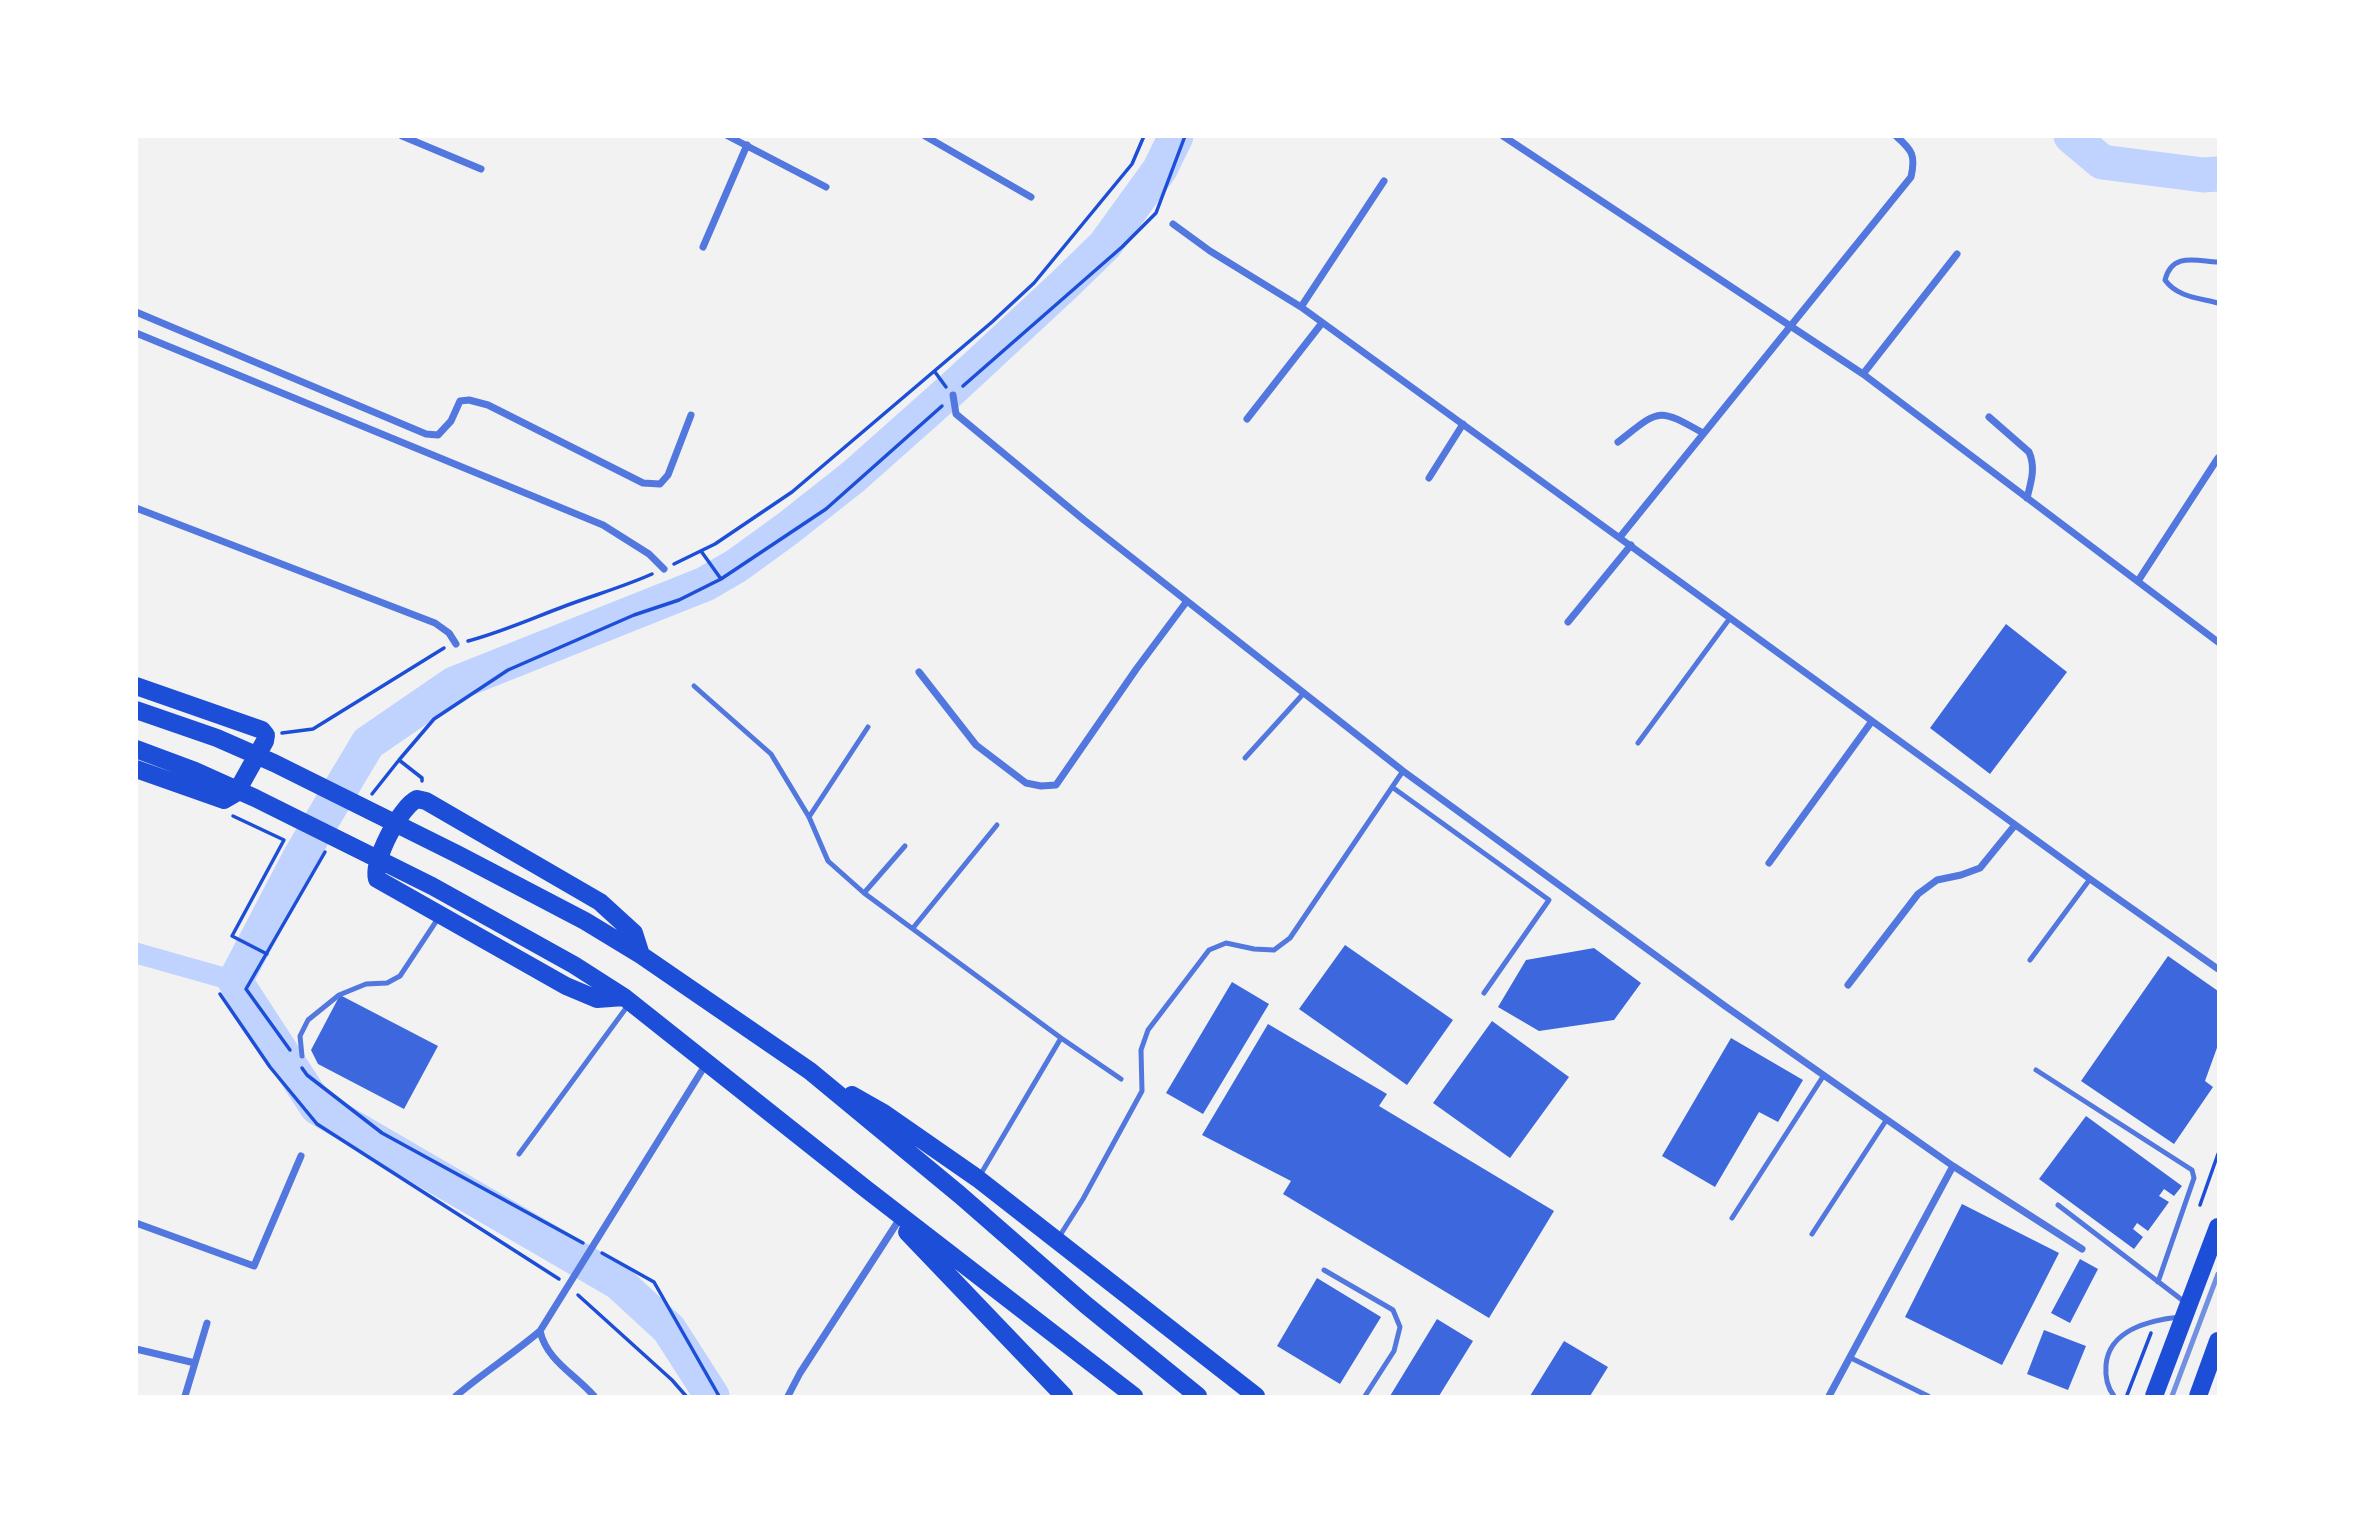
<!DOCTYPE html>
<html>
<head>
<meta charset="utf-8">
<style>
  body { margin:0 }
  #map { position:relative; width:2355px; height:1533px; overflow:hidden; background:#f2f2f2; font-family:Poppins,sans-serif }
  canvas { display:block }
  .frame { position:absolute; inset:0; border:138px solid #fff; pointer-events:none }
</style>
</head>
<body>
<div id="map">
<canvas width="2355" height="1533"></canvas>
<div class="frame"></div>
</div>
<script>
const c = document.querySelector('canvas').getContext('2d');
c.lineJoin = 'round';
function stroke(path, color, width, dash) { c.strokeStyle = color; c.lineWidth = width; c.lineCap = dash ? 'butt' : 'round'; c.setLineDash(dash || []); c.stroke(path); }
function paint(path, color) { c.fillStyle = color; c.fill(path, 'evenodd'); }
const canal = new Path2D(`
  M136,953l99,28`);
const river = new Path2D(`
  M2071,136l31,26 101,13 15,-1
  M712,1396l-43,-67 -51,-47 -301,-175 -82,-126 65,-124 68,-114 86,-59 251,-100 31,-18 51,-37 66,-52 99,-88 113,-105 40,-39 55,-76 16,-33`);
const building = new Path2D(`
  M2006,624l61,48 -77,102 -60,-46z
  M1345,945l108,75 -46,65 -108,-76z
  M1594,948l47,35 -27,37 -75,11 -41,-24 28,-47z
  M2168,956l50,35v54l-13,36 8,6 -39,57 -93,-63z
  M1232,982l37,22 -66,110 -37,-21z
  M340,995l98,51 -34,63 -86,-45 -7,-14z
  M1492,1021l77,56 -59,81 -77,-55z
  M1268,1024l119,70 -8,12 175,105 -65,107 -206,-124 8,-13 -89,-46z
  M1731,1038l72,42 -25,42 -19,-10 -44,75 -53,-31z
  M2086,1116l96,70 -8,10 -10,-7 -5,7 10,6 -21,29 -11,-8 -4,6 10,8 -9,12 -95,-70z
  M1962,1204l97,49 -57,112 -97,-48z
  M2080,1259l18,10 -28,54 -19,-10z
  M1317,1278l64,39 -41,67 -63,-38z
  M1437,1319l36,22 -34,55h-49z
  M2044,1330l42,16 -18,44 -41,-16z
  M1564,1341l44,26 -18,29h-60z`);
const path = new Path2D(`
  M935,372l11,15
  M963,386l159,-139 34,-34 29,-77
  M701,551l20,28
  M674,564l41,-20 77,-52 200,-170 42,-39 98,-119 12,-28
  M468,641c34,-9 65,-23 97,-35 29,-11 58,-19 87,-32
  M282,733l31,-4 131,-81
  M422,781v-3l-23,-18 35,-41 74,-49 126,-55 45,-15 42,-21 105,-70 116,-103
  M372,794l27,-34
  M233,816l51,24 -52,96 35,18
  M220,994l50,73 47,57 242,155
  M290,1050l-44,-61 79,-137
  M302,1068l5,7 75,58 201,110
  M2200,1205l18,-51
  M602,1253l52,29 65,114
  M578,1295l94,85 14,16
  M2127,1395l24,-62`);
const service = new Path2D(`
  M2218,262c-22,-1 -46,-10 -53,18 12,17 34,18 53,23
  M694,686l77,68 38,63 19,44 36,32 197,145 60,41
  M1638,743l92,-125
  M1245,758l59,-65
  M1392,787l157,113 -65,93
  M809,817l59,-90
  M864,893l41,-47
  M913,928l84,-103
  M2030,960l60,-81
  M302,1056l-2,-20 8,-16 31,-25 27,-11 21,-1 13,-7 39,-59
  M2036,1070l156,100 2,8 -36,104
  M519,1154l110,-150
  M979,1177l82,-139
  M2058,1205l128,98
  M1732,1218l92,-143
  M1812,1234l75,-115
  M1059,1237l24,-38 59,-108 -1,-41 7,-20 61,-80 17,-7 28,6 20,1 16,-12 113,-167
  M1324,1270l69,40 7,17 -6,24 -29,45
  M1851,1358l77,38
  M2114,1396c-7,-9 -9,-19 -8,-31 3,-35 44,-45 74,-48`);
const minor = new Path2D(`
  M402,136l79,33
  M728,136l98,51
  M925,136l106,61
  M1503,136l360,238 355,268
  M1173,224l37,27 91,56 789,572 128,90
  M703,247l44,-102
  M1301,307l83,-126
  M136,312l290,122 12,1 13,-14 9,-20 9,-1 19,5 155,78 17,1 8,-9 23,-60
  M136,333l467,192 46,29 15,15
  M1863,374l94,-120
  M953,395l3,19 128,106 319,251 322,235 228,160 129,83
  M1989,417l40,35c7,16 2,30 -2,46
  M1247,419l75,-96
  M1618,442c42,-33 39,-35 85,-9
  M1429,478l34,-54
  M136,508l299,115 14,10 7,11
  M1620,537l291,-360c5,-22 1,-27 -15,-41
  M2138,581l80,-123
  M1568,622l63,-77
  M919,672l57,73 50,38 15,3 15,-1 81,-117 50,-67
  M1769,863l103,-142
  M1848,985l70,-91 19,-14 24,-5 19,-7 35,-43
  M136,1223l118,43 47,-110
  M136,1349l59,14
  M185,1396l22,-73
  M456,1396c27,-23 57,-42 84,-65
  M594,1396c-19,-22 -47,-35 -54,-65l166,-267
  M788,1396l12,-23 97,-150
  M1829,1396l124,-230`);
const primary = new Path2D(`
  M136,686l126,44 4,5 -1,6 -29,52 -12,7 -88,-31
  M136,710l81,28 57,25 183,91 128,67 56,34 169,116 150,124 126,110 112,91
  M136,749l59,22 60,27 177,88 142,79 50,32 242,192 268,207
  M624,997l-27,2 -31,-13 -189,-107c-5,-18 23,-72 40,-80l9,2 174,101 34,31 7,22
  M852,1095l30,17 95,66 279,218
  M907,1232l157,164
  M2154,1396l64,-169
  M2198,1396l20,-55`);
const rail = new Path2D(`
  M2172,1396l46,-122`);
stroke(canal, '#bfd3fe', 21);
stroke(river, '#bfd3fe', 35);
paint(building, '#3d67dc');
stroke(path, '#1d4ed8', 3.5);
stroke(service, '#5277de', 5);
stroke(minor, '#5277de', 7);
stroke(primary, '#1d4ed8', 18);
stroke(rail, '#7290e2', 5);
</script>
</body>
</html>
